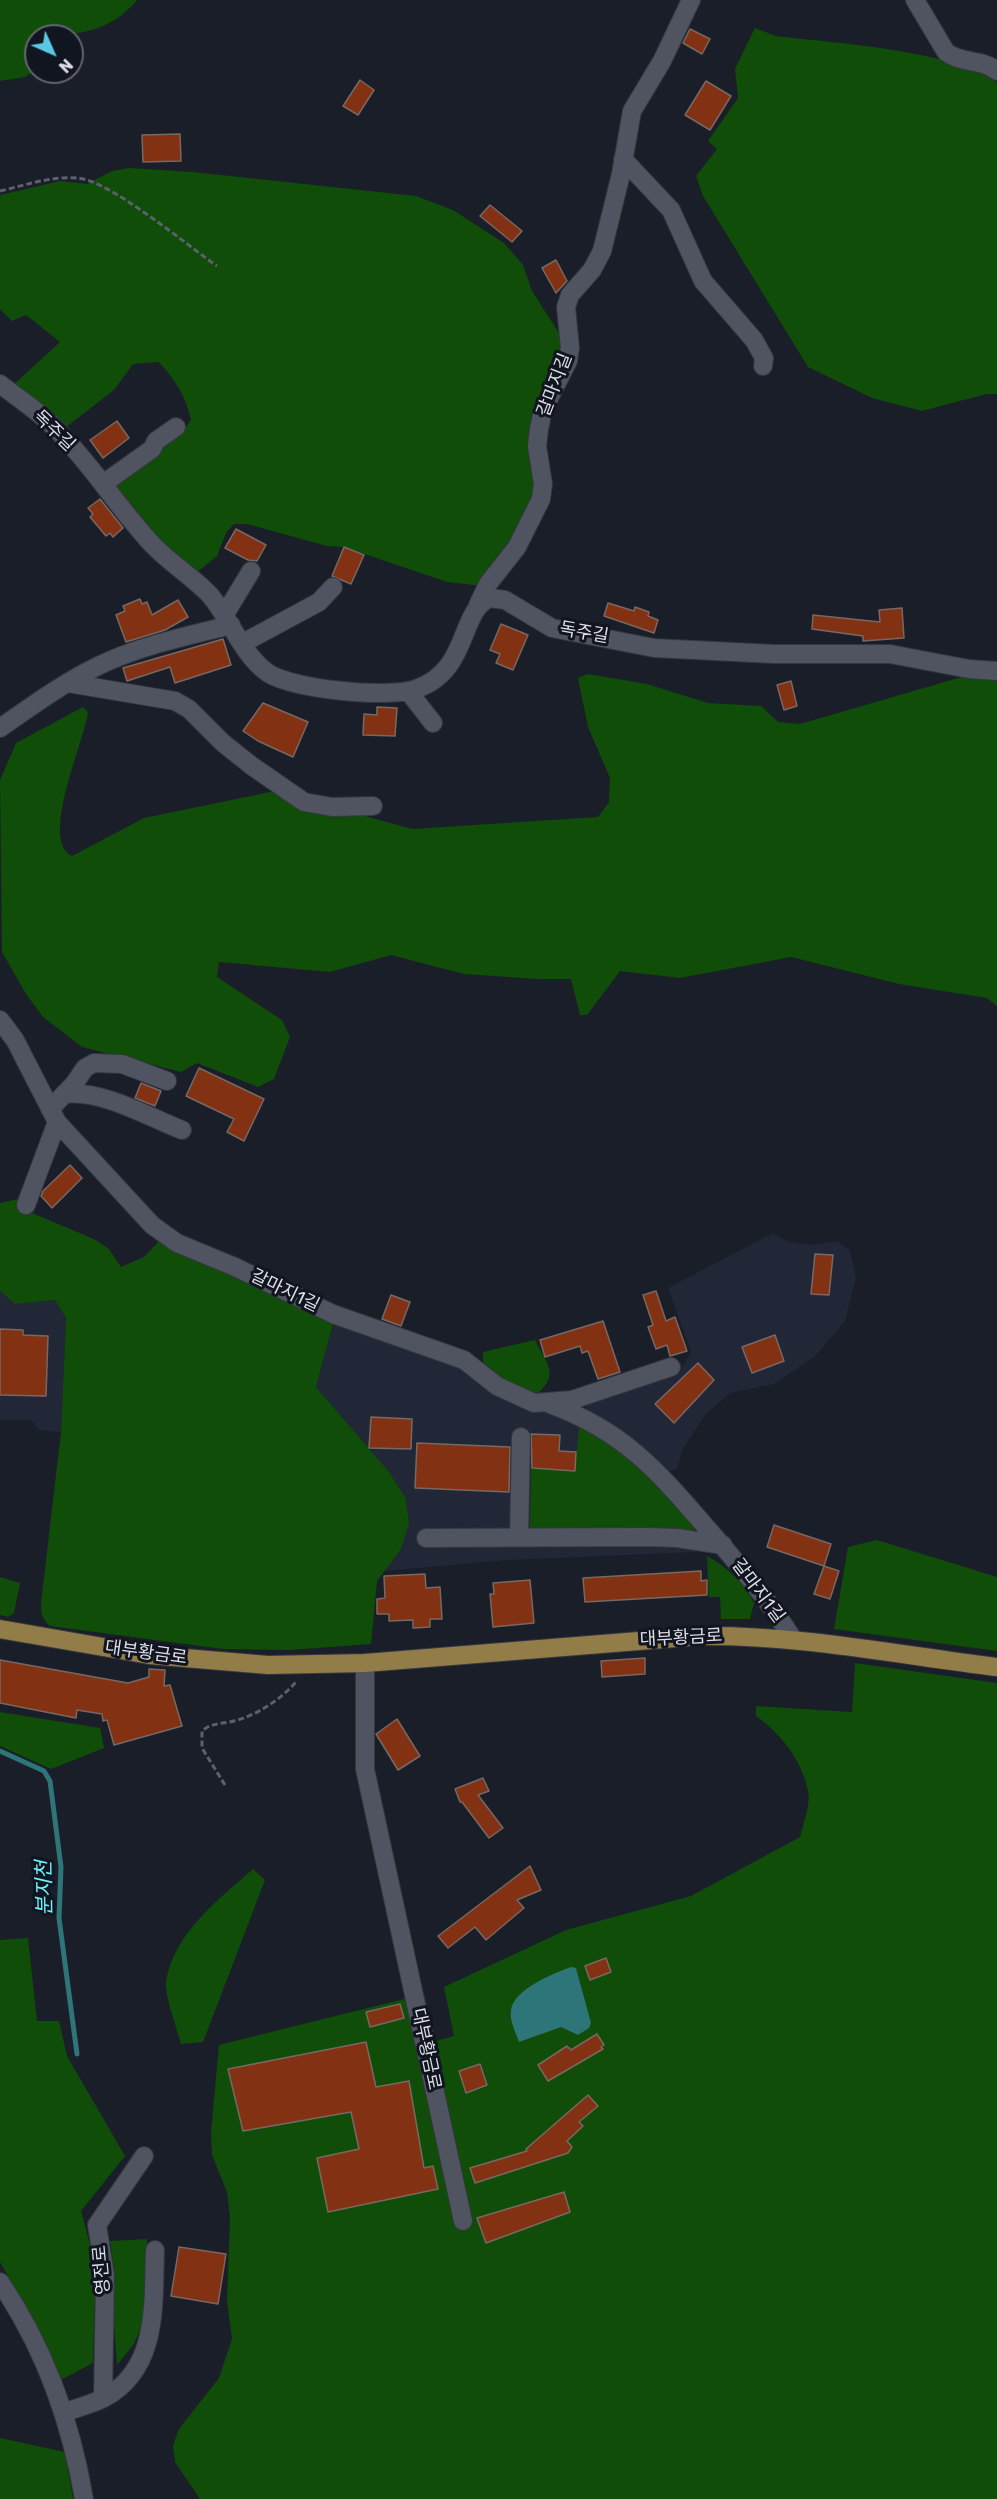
<!DOCTYPE html>
<html>
<head>
<meta charset="utf-8">
<style>
  body { margin:0 }
  #map { position:relative; width:997px; height:2499px; overflow:hidden; background:#1a1e29; font-family:Rubik,sans-serif }
  canvas { display:block }
  .north { position:absolute; left:24px; top:24px; width:60px; height:60px; box-sizing:border-box; background:#11151f; border:2px solid #62656f; border-radius:50%; rotate:135deg; font-size:16px; font-weight:700; line-height:24px; text-align:center; color:#dbdee6 }
  .north::after { content:''; display:block; margin:auto; width:21px; height:27px; background:#5ac8e5; clip-path:polygon(50% 0,100% 100%,50% 72%,0 100%) }
</style>
</head>
<body>
<div id="map">
<canvas width="997" height="2499"></canvas>
<div class="north">N</div>
</div>
<script>
const c = document.querySelector('canvas').getContext('2d');
c.lineJoin = 'round';
function paint(path, color) { c.fillStyle = color; c.fill(path, 'evenodd'); }
function stroke(path, color, width, dash) { c.strokeStyle = color; c.lineWidth = width; c.lineCap = dash ? 'butt' : 'round'; c.setLineDash(dash || []); c.stroke(path); }
function label(font, color, halo, rows, align = 'center') {
  c.font = font + ' Rubik,"Noto Sans KR",sans-serif'; c.lineWidth = 6; c.setLineDash([]); c.textBaseline = 'middle'; c.strokeStyle = halo; c.fillStyle = color; for (const [text, x, y, turn = 0] of rows) {
    c.save(); c.translate(x, y); c.rotate((+turn || 0) * Math.PI / 180); c.textAlign = isNaN(turn) ? turn : align; if (halo) c.strokeText(text, 0, 0); c.fillText(text, 0, 0); c.restore();
  }
}
const built = new Path2D(`
  M773,1233l15,9 23,3 26,-4 13,10 6,27 -11,43 -30,35 -41,28 -44,9 -25,22 -22,34 -6,20 -12,3 -25,-28 -49,-30 -5,-4v-5l9,-7 88,-31 8,-15 -23,-64z
  M0,1291l15,13 40,-4 11,18 -5,114 -22,-2 -8,-10h-31z
  M334,1320l134,47 70,42 68,31 87,78 3,34 -188,8 -124,11 17,-22 4,-52 -16,-25 -73,-85z`);
const green = new Path2D(`
  M0,0h137c-26,32 -62,36 -101,36v33l-11,8 -25,4z
  M755,28l21,8c55,7 180,14 221,47v311h-11l-64,17 -50,-13 -64,-31 -105,-171 -7,-20 21,-27 -9,-8 30,-43 -3,-29z
  M129,168l64,4 223,24 37,14 51,33 19,22 9,26 32,50 -1,23 -9,14 -17,121 -54,87 -36,-4 -103,-35 -17,-1 -80,-22h-13l-8,9 -9,23 -22,18 -20,-13 -59,-74 2,-5 45,-39 22,-15 6,-8c-5,-24 -16,-40 -32,-58l-26,2 -19,26 -48,37 -55,-40 49,-45 -34,-27 -14,6 -12,-12v-114l60,-14 27,3 25,-13z
  M588,674l59,10 61,19 53,3 17,16 22,2 165,-48h32v330l-10,-8 -88,-14 -108,-27 -111,21 -60,-7 -33,44h-7l-9,-36h-33l-74,-5 -73,-19 -61,17 -111,-10 -2,15 65,43 8,17 -16,42 -16,8 -61,-24 -16,9 -99,-25 -39,-30 -17,-23 -24,-42 -2,-172 16,-37 67,-36 5,5c-3,28 -49,128 -16,144l72,-38 131,-27 137,38 186,-12 11,-15 1,-24 -22,-51 -10,-49z
  M23,1198l-3,10 74,31 15,10 12,18 23,-10 15,-16 8,6 167,73 -18,67 73,85 16,25 4,26 -8,26 -24,32 -6,63 -81,6 -67,-1 -173,-23c-8,-7 -9,-12 -9,-23l20,-171 5,-114 -11,-18 -40,4 -15,-13v-88z
  M535,1340c11,22 25,34 3,53 -24,-2 -39,-14 -55,-30v-11z
  M579,1427l52,28 62,63 1,13 -164,-3 1,-60 44,3z
  M877,1540l120,37v74l-163,-22 14,-82z
  M707,1556c20,11 36,26 47,47l-4,16h-29l-1,-22h-11z
  M0,1577l20,6 -6,30 -6,4 -8,-2z
  M855,1663l142,20v816h-797l-25,-37 -2,-17 6,-16 40,-51 13,-39 -5,-38 3,-84 -3,-25 -15,-37 -1,-23 8,-87 205,-51 12,47 18,-5 -10,-49 122,-57 125,-34 109,-59c3,-13 11,-34 8,-46 -6,-31 -28,-58 -52,-75v-10l96,6z
  M0,1712l100,16 4,20 -53,21 -51,-23z
  M253,1869l12,11 -62,162 -22,2c-4,-15 -17,-50 -15,-63 8,-48 53,-82 87,-112z
  M28,1938l9,83h22l8,35 58,100 -44,55 11,41 3,41 -2,70 -32,17 -16,-39 -45,-79v-322z
  M147,2239l-4,84 -9,21 -17,21 -5,-64 3,-27 -5,-33z
  M0,2438l65,14 8,47h-73z`);
const water = new Path2D(`
  M571,1967l5,1 15,55 -2,5 -11,7 -17,-8 -42,15c-3,-9 -10,-22 -8,-32 3,-21 43,-37 60,-43z`);
const stream = new Path2D(`
  M0,1751l44,20 6,10 11,86 -2,51 18,136`);
const building = new Path2D(`
  M690,29l20,10 -8,15 -19,-11z
  M360,80l14,10 -16,25 -15,-9z
  M706,81l25,15 -21,34 -25,-15z
  M180,134l1,27 -38,1 -1,-27z
  M490,205l32,26 -10,11 -32,-26z
  M556,260l11,21 -11,12 -14,-25z
  M117,421l12,17 -26,20 -13,-18z
  M100,499l23,29 -10,9 -3,-4 -4,3 -16,-19 3,-3 -5,-6z
  M236,529l30,16 -9,16 -9,-1 -23,-12z
  M344,547l20,8 -13,29 -19,-8z
  M140,599l2,5 5,-2 5,13 26,-15 10,17 -23,13 -39,12 -10,-27 9,-4 -2,-5z
  M608,603l26,8 1,-4 14,5 -1,4 10,4 -4,13 -50,-17z
  M902,608l2,30 -41,3v-5l-51,-7 1,-14 67,7 -1,-12z
  M501,624l27,11 -15,35 -17,-7 4,-9 -10,-4z
  M223,639l8,26 -56,18 -5,-16 -43,14 -4,-13z
  M791,681l6,25 -13,4 -7,-25z
  M263,703l45,19 -15,35 -35,-16 -15,-10z
  M377,707l20,1 -2,28 -32,-1 1,-21 13,1z
  M199,1068l65,31 -20,42 -17,-9 7,-13 -48,-23z
  M141,1083l20,8 -6,15 -20,-8z
  M70,1165l12,13 -30,30 -11,-12 2,-5z
  M815,1254l18,1 -4,40 -18,-1z
  M656,1291l10,30 9,-4 12,34 -17,5 -3,-11 -11,4 -8,-22 5,-2 -10,-30z
  M391,1295l19,7 -9,24 -19,-7z
  M603,1321l17,51 -22,7 -10,-28 -6,2 -2,-7 -35,11 -5,-17z
  M0,1329l23,1v5l25,1 -2,60 -46,-1z
  M775,1335l9,26 -32,12 -10,-26z
  M698,1363l16,17 -40,43 -19,-19z
  M371,1417l41,2 -1,30 -42,-1z
  M531,1434l29,1 -1,16 17,1 -1,19 -43,-3z
  M417,1443l93,4 -1,45 -94,-4z
  M774,1525l57,19 -7,22 -57,-19z
  M824,1566l15,5 -9,28 -16,-5z
  M701,1571v10l6,-1v15l-122,7 -2,-24z
  M425,1574l1,14 14,-1 2,32h-12v8l-17,1v-8l-24,1v-7h-12v-15l8,-1 -1,-22z
  M530,1580l4,43 -41,4 -3,-33h4l-1,-11z
  M645,1658v16l-43,3 -1,-16z
  M0,1660l128,23 21,-6v-8l16,1 -1,16 6,-1 12,41 -68,19 -7,-25 -4,1 -1,-7 -25,-4 -1,8 -76,-15z
  M397,1719l23,37 -22,14 -22,-36z
  M483,1778l6,13 -11,4 25,33 -14,10 -27,-36h-2l-5,-13z
  M530,1866l11,24 -24,10 7,8 -38,32 -11,-13 -27,21 -10,-12z
  M606,1958l5,14 -21,8 -5,-14z
  M400,2004l4,14 -34,9 -4,-15z
  M597,2034l7,11 -3,2 2,2 -55,32 -10,-16 29,-19 4,4z
  M366,2042l10,45 33,-6 15,87 9,-2 5,23 -110,23 -11,-54 42,-9 -8,-37 -108,19 -15,-62z
  M480,2064l7,21 -21,8 -7,-22z
  M588,2095l10,11 -19,16 4,4 -16,15 5,6 -4,6 -93,30 -5,-15 57,-17 -1,-2z
  M564,2192l6,20 -84,31 -9,-25z
  M179,2247l47,7 -8,50 -47,-8z`);
const path = new Path2D(`
  M0,191c26,-6 51,-15 77,-13 31,1 111,68 140,88
  M225,1785l-23,-37v-17c10,-9 23,-7 36,-11 22,-7 43,-21 58,-38`);
const minor = new Path2D(`
  M915,0l31,52c15,12 35,6 51,19
  M623,159l48,51 32,71 51,59 10,18 -1,8
  M0,384c19,15 40,28 57,46 34,34 60,76 93,112 17,19 40,33 58,51 22,24 33,61 60,80 24,16 120,26 148,16 54,-18 43,-79 74,-91l15,2 47,28 102,20 120,6h116l79,15 28,2
  M103,484l49,-35 4,-8 20,-14
  M478,605l10,-21 29,-37 24,-48 2,-15 -6,-38 2,-17 4,-19 25,-49 2,-13 -4,-41 4,-12 22,-25 10,-19 19,-77 11,-63 30,-50 29,-61
  M225,614l26,-43
  M243,643l76,-41 14,-15
  M68,683l107,18 14,8 34,34 29,23 52,36 28,5 41,-1
  M408,691l25,32
  M0,728c32,-22 63,-45 98,-62 41,-20 89,-30 133,-41
  M0,1020l15,20 42,82 95,103 25,18 58,24 98,47 131,46 33,26 37,17 38,-3 99,-33
  M64,1094c40,-4 82,22 118,36
  M50,1109l24,-25 11,-16 9,-5 28,1 45,17
  M26,1205l31,-83
  M550,1404c73,27 107,66 156,123 32,36 61,71 87,112
  M519,1537l2,-100
  M426,1538l221,-1 30,1 46,7
  M365,1663v106l98,452
  M0,2282c44,65 71,140 84,217
  M103,2398l2,-123 -8,-50 47,-69
  M65,2412c12,-4 27,-8 39,-14 55,-29 49,-94 51,-148`);
const major = new Path2D(`
  M0,1629l149,26 119,10 97,-2 336,-27c100,-1 197,19 296,31`);
const streetNames = [
  ["갈마지길",555,385,-69],
  ["독주길",54,431,44],
  ["독주길",584,633,10],
  ["갈마지1길",285,1291,26],
  ["갈마지1길",758,1591,53],
  ["대부황금로",681,1638,-3],
  ["대부황금로",146,1653,8],
  ["대부황금로",426,2049,78],
  ["영전로",102,2270,-95]
];
const waterNames = [
  ["분지천",45,1888,-91]
];
paint(built, '#212737');
paint(green, '#0f4d09');
paint(water, '#2d7579');
stroke(stream, '#2d7579', 5);
paint(building, '#823212');
stroke(building, '#786863', 1.5);
stroke(minor, '#353740', 20);
stroke(major, '#353740', 20);
stroke(path, '#5d606a', 3, [6, 3]);
stroke(minor, '#4f5460', 18);
stroke(major, '#927c48', 18);
label('18px', '#dbdee6', '#11151f', streetNames);
label('italic 20px', '#6cf4fd', '#11151f', waterNames);
</script>
</body>
</html>
